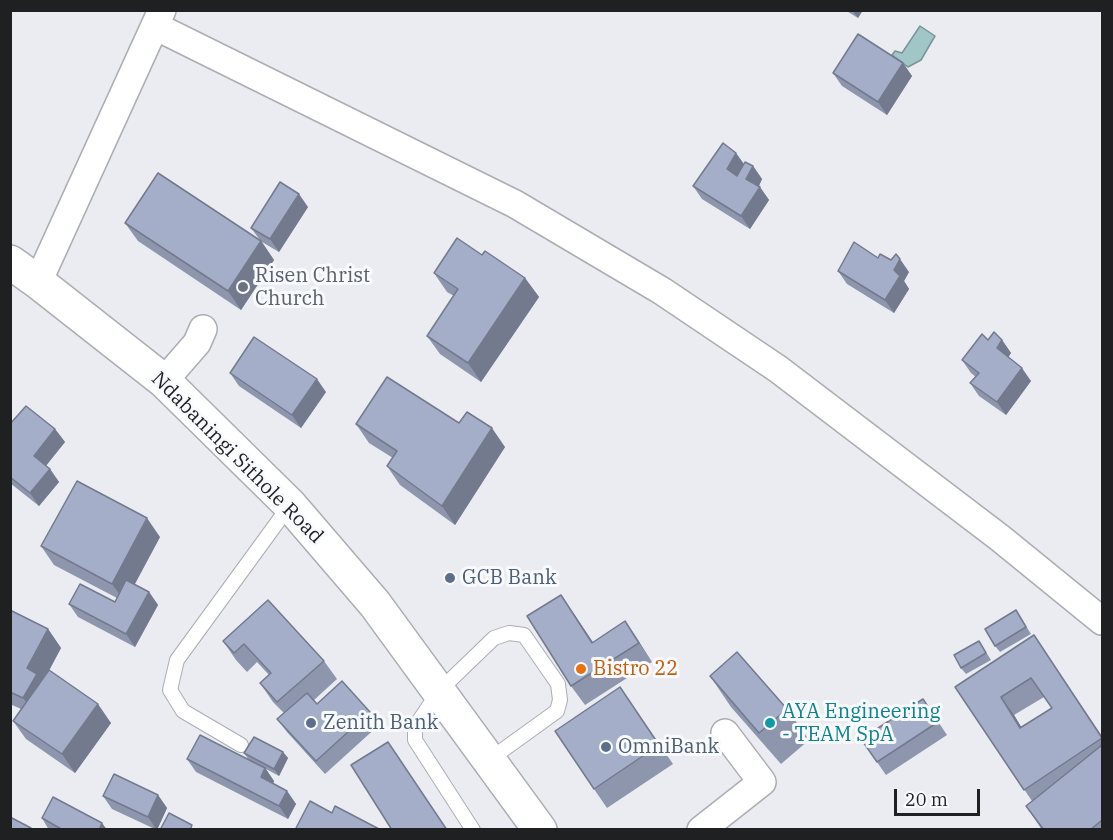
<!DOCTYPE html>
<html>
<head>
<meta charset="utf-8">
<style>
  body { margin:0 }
  #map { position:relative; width:1113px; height:840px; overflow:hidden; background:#eaecf2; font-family:"IBM Plex Serif",serif }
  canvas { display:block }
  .frame { position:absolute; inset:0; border:12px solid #1f2022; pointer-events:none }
  .scale { position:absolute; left:894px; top:789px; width:86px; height:27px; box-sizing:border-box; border:3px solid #1f2022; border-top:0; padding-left:8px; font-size:18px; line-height:21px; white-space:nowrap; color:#1f2022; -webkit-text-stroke:4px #f8fafe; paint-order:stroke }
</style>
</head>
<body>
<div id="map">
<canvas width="1113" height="840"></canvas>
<div class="frame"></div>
<div class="scale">20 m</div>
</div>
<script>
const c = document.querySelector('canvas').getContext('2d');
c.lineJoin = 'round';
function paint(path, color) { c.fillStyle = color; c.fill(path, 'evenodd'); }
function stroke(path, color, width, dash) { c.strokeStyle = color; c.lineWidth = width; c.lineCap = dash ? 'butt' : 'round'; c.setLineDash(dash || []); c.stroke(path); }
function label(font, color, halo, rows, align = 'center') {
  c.font = font + ' "IBM Plex Serif",serif'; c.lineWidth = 6; c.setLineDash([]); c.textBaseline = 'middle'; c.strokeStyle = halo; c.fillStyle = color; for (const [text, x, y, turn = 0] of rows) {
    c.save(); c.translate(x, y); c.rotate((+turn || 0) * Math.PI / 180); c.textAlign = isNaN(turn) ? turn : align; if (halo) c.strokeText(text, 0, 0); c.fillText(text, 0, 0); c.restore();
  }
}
const water = new Path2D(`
  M920,26l15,10 -14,24 -13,7 -16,-12 3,-4 7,2z`);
const lane = new Path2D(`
  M241,745l-58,-34 -13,-21 7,-30 113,-155
  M473,830l-58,-90v-13l24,-36 55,-53 15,-5 15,2 34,49 2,16 -3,11 -68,49`);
const street = new Path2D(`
  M155,26l360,178 147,87 116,78 222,169 102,83
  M38,282l124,-272
  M164,381l33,-38 6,-14
  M701,830l61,-48 -37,-49`);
const secondary = new Path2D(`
  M10,262l28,20 126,99 126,124 85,99 165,226`);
const wall = new Path2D(`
  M845,10h18l-5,8z
  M903,63l9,13 -25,39 -45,-29 -9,-13z
  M736,153l8,11 9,2 9,13 -3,7 10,14 -19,29 -48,-30 -9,-13z
  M308,207l-29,45 -17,-10 12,18 -33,50 -103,-69 -13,-18 135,17 -9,-12z
  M482,255l43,23 14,19 -58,85 -41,-28 -13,-18 27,-40 -7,-4 -13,-19z
  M838,271l71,1 -5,9 5,8 -15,24 -47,-29z
  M988,340h14l9,13 -3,4 23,24 -25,34 -27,-19 -9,-13 6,-6 -5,-4 -9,-13z
  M230,373l96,19 -25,36 -62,-42z
  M459,423l46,24 -50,78 -55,-40 -13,-19 6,-8 -24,-15 -13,-19z
  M10,424l45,5 10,13 -19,24 4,3 9,13 -20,24 -29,-23z
  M160,537l-25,47 14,8 9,13 -23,42 -57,-30 -9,-13 46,-2 2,-4 -63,-33 -13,-19z
  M268,600l56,61 13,18 -23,21 3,4 53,8 9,13 -54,49 -38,-42 -10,-13 7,-6 -11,-11 -13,-19 9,-8 -12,-13 -10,10 -11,-12 -13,-19z
  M10,610l38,19 13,19 -12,22 62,53 -36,50 -49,-34 -13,-18 8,-12 -11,-5z
  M1016,610l15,24 -31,18 -5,-6z
  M574,614l19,28 32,-21 27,41 -67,43 -14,-19z
  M1034,635l68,101v94h-60l-16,-24 6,-5 -77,-114zM1044,697l8,11 -31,19 -7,-12z
  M979,641l12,19 -25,14 -5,-6z
  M710,676l77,33 22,31 -28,24 -50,-57z
  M620,687l53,77 -66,44 -13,-19z
  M923,699l24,36 -61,40 -25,-36z
  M283,752l5,6 -9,18 -13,-7 8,12 -1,3 14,7 9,13 -8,15 -92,-47 -9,-13 62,1 -5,-7z
  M158,795l9,13 -10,22 -45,-21 -9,-13z
  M42,818l60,5 5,7h-58z`);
const shadedWall = new Path2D(`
  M852,10h11l-5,8z
  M903,63l9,13 -25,39 -9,-13z
  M736,153l9,13 -9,16 -9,-13z
  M753,166l9,13 -6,13 -10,-13z
  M760,187l9,13 -19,29 -9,-13z
  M299,194l9,13 -29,45 -9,-13z
  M261,241l13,19 -33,50 -13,-19z
  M900,259l9,13 -5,9 5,8 -15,24 -9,-13 9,-30z
  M525,278l14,19 -58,85 -13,-19z
  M1002,340l9,13 -5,8 -9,-13z
  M1022,368l9,13 -25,34 -9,-13z
  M317,379l9,13 -25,36 -9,-13z
  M492,428l13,19 -50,78 -13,-19z
  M55,429l10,13 -22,27 -9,-13z
  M50,469l9,13 -20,24 -9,-13z
  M147,518l13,19 -35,65 -13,-18z
  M149,592l9,13 -23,42 -9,-13z
  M561,595l13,19 31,47 -13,-18z
  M625,621l13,19 14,22 -13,-19z
  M48,629l13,19 -18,34 -6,35 -14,-19 4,-30z
  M1001,697l13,18 19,31 -13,-18z
  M98,704l13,19 -36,50 -13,-19z
  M283,752l5,6 -9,18 -5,-7z
  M265,768l9,13 -4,9 -9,-13z
  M287,791l9,13 -8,15 -9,-13z
  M158,795l9,13 -10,22 -9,-13z
  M102,823l5,7h-8z`);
const building = new Path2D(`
  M858,34l45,29 -25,39 -45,-29z
  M723,143l13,10 -9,16 10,7 8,-14 8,4 -7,13 14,8 -19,29 -48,-30z
  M158,173l103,68 -33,50 -103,-68z
  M280,182l19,12 -29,45 -19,-11z
  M457,238l25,17 3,-4 40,27 -57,85 -41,-27 31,-47 -24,-16z
  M854,242l24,16 2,-4 11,6 5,-6 4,5 -6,11 6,6 -15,24 -47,-29z
  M994,332l8,8 -5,8 25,20 -25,34 -27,-19 9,-10 -17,-13 20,-26 6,6z
  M254,337l63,42 -25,36 -62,-42z
  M387,377l72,46 8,-11 25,16 -50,78 -55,-40 10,-15 -41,-27z
  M26,406l29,23 -21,27 16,13 -20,24 -20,-16v-53z
  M77,481l70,37 -35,66 -71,-38z
  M126,580l23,12 -23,42 -57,-30 11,-20 35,18z
  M561,595l31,48 33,-22 14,22 -68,43 -44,-70z
  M268,600l56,61 -47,41 -17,-19 11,-10 -27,-29 -10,9 -11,-12z
  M10,610l38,19 -21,39 10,6 -14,24 -13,-6z
  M1016,610l10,17 -31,19 -10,-17z
  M1034,635l68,103 -78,52 -69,-103zM1031,678l21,30 -32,20 -19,-31z
  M979,641l7,12 -25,15 -7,-13z
  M737,652l50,57 -28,24 -49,-57z
  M49,670l49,34 -36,50 -49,-33z
  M342,681l28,31 -54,49 -39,-42 30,-26 10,11z
  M620,687l39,58 -65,44 -39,-58z
  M923,699l15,23 -61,40 -16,-23z
  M200,735l65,33 -4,9 26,14 -8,15 -92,-47z
  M254,737l29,15 -9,17 -30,-16z
  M388,742l59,88h-55l-41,-65z
  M1102,745v75l-12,10h-46l-18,-24z
  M114,774l44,21 -10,22 -45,-21z
  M53,797l49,26 -3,7h-36l-21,-12z
  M310,801l22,12 3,-7 46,24h-86z
  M169,813l23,12 -2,5h-30z
  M10,817l21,11v2h-21z`);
const markers = [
  [243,287,6,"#6b7280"],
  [450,578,6,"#5c6f8a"],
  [581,669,6,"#e8710a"],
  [311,723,6,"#5c6f8a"],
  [770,723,6,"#0f9aa8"],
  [606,747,6,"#5c6f8a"]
];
const worshipNames = [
  ["Risen Christ",255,276],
  ["Church",255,299]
];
const streetNames = [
  ["Ndabaningi Sithole Road",237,458,45]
];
const serviceNames = [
  ["GCB Bank",462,578],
  ["Zenith Bank",323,723],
  ["OmniBank",618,747]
];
const foodNames = [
  ["Bistro 22",593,669]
];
const cultureNames = [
  ["AYA Engineering",782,712],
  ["- TEAM SpA",782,735]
];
paint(water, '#a0c6c7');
stroke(water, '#799496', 1.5);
stroke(lane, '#aaadb2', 16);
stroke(street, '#aaadb2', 30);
stroke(secondary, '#aaadb2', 36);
stroke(lane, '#fff', 14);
stroke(street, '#fff', 27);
stroke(secondary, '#fff', 33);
paint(wall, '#8d96ad');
paint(shadedWall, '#737a8d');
paint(building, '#a4aec9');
stroke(building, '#737a8d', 1.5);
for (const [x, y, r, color] of markers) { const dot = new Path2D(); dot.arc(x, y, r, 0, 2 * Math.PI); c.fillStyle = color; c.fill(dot); stroke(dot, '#f8fafe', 2); }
label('20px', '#5b616d', '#f8fafe', worshipNames, 'left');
label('20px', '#1f2022', '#f8fafe', streetNames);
label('20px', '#4e5e75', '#f8fafe', serviceNames, 'left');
label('20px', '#c56008', '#f8fafe', foodNames, 'left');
label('20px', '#0d838f', '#f8fafe', cultureNames, 'left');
</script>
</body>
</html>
